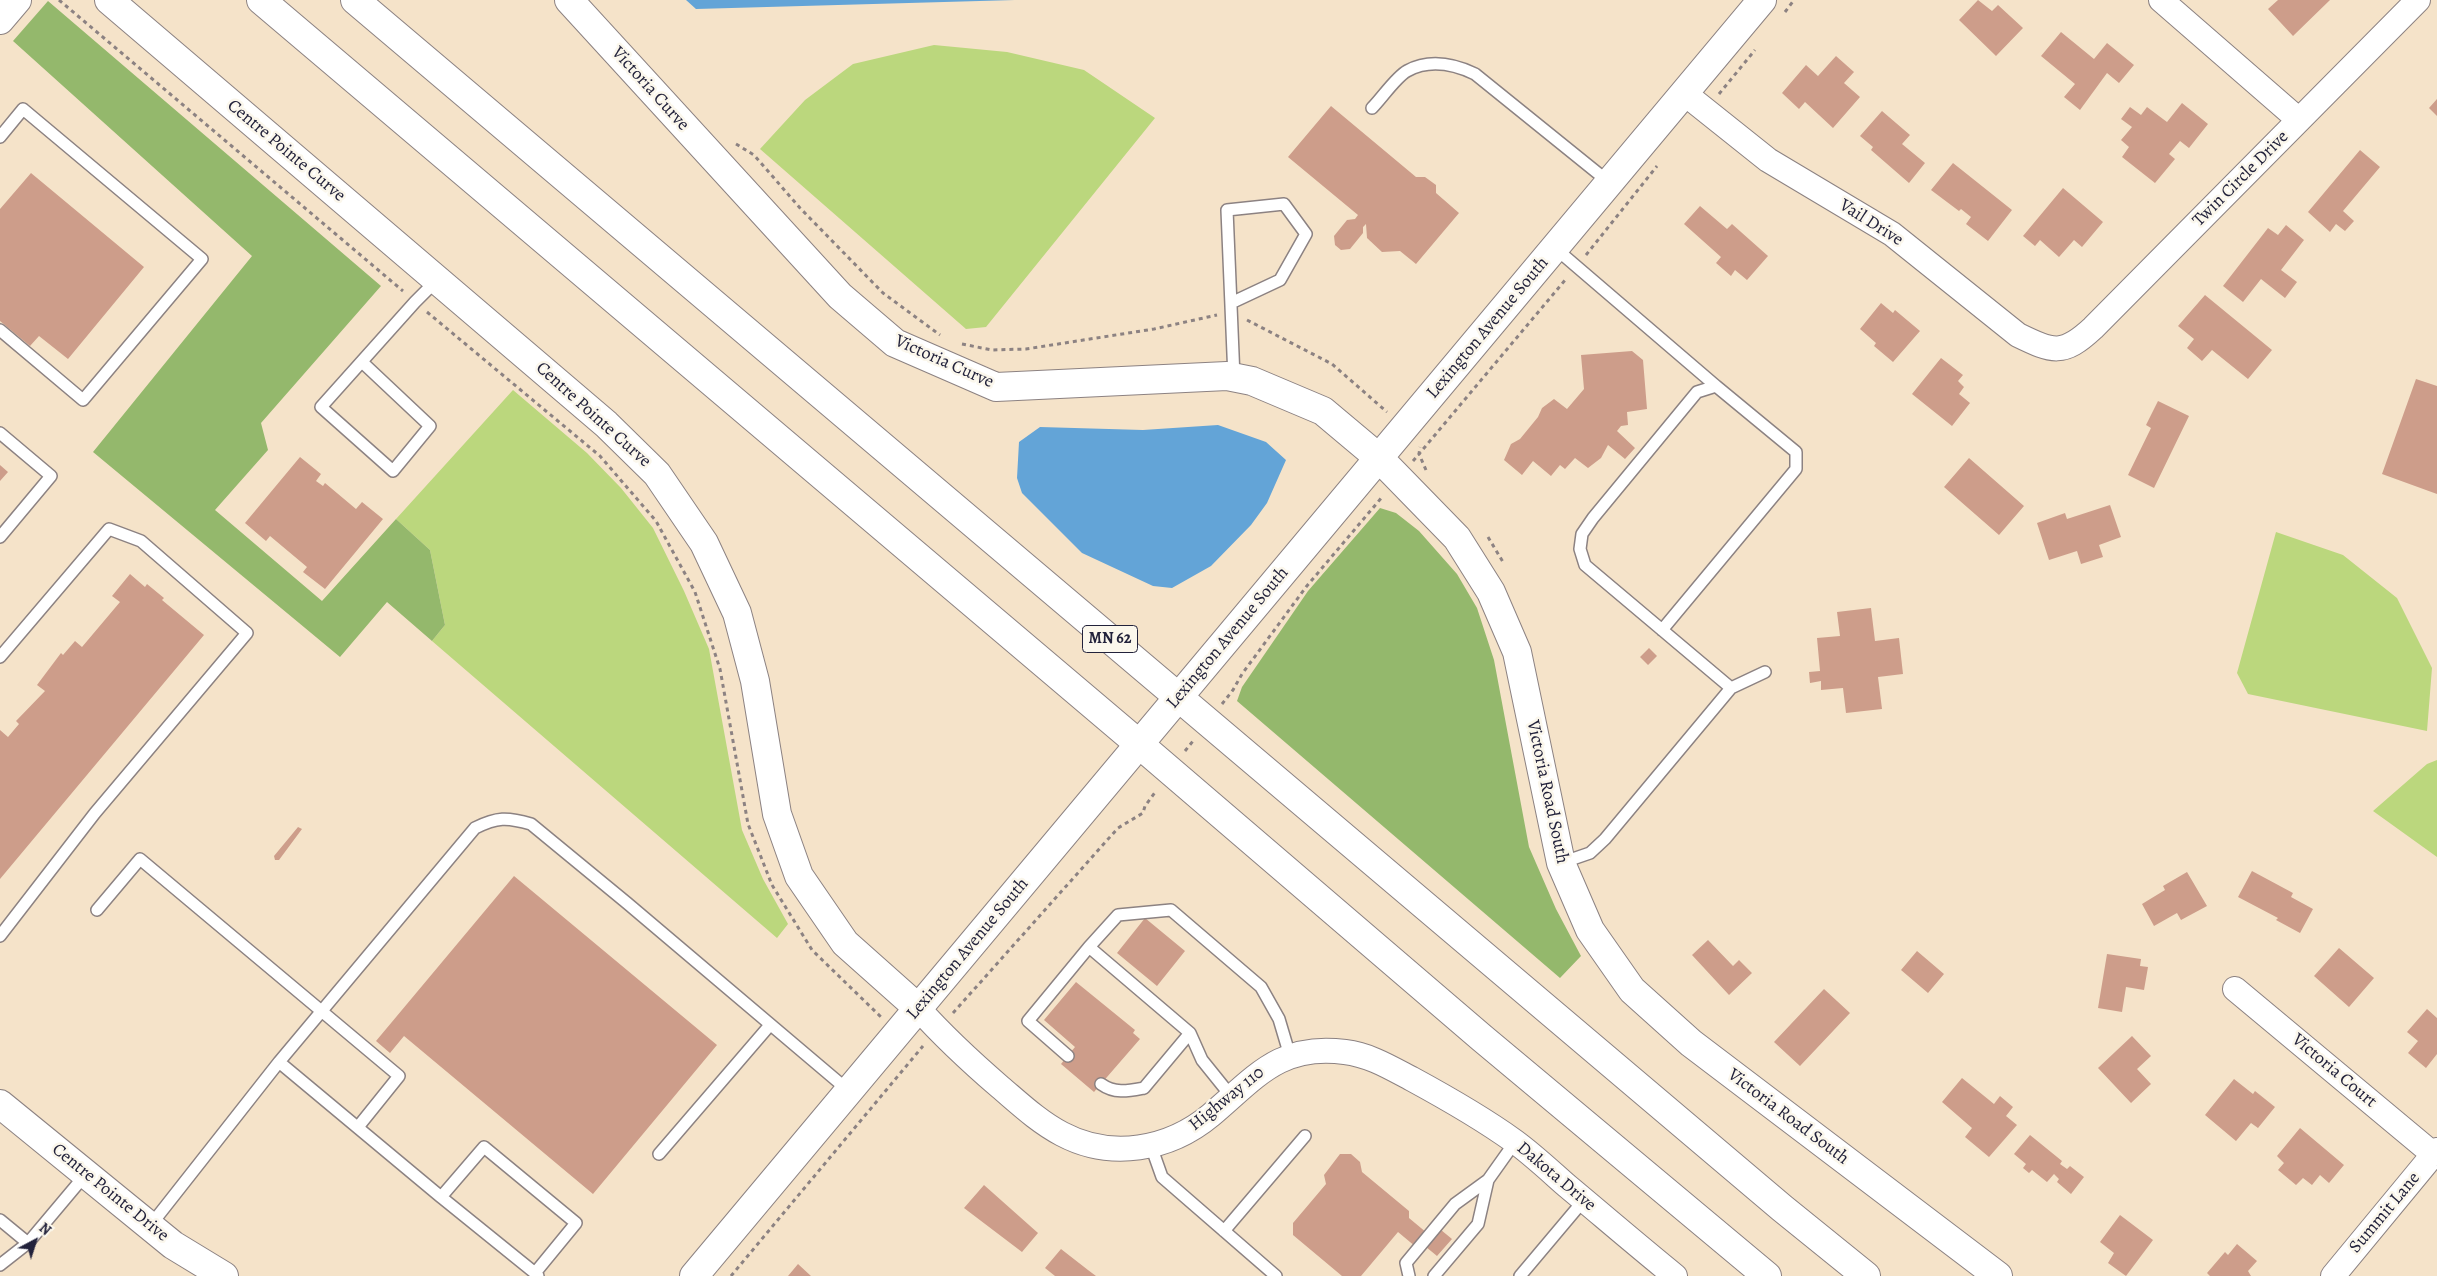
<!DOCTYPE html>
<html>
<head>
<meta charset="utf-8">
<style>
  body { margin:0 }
  #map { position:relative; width:2437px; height:1276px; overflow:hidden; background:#f5e3c9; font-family:Alegreya,serif }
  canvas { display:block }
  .north { position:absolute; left:10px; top:1216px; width:50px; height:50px; -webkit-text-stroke:4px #fbf7ec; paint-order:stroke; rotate:40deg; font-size:14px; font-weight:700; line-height:20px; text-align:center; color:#22223b }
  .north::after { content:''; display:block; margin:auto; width:18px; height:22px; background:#22223b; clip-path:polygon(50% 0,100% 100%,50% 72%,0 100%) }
</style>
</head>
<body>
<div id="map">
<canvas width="2437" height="1276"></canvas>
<div class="north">N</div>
</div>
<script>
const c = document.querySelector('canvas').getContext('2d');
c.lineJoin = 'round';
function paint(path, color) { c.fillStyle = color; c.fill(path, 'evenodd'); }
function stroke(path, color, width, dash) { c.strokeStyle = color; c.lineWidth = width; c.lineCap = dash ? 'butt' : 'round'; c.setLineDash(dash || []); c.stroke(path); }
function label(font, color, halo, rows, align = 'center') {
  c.font = font + ' Alegreya,serif'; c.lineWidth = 5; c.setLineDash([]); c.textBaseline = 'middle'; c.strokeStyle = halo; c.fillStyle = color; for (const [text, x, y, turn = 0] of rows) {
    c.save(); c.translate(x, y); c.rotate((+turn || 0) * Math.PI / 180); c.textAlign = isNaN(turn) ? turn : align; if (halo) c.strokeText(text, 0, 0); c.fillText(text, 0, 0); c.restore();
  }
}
const green = new Path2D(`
  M934,45l73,7 77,18 71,48 -169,209 -20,2 -206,-180 45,-49 48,-36z
  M513,390l74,63 34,35 32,40 31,63 25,58 33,181 21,49 25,45 -11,14 -345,-297 13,-16 -15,-75 -34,-31z
  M2276,532l67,23 54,43 35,70 -5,63 -179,-37 -11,-21z
  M2437,760v97l-64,-46 54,-47z`);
const forest = new Path2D(`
  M48,1l333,285 -120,137 7,27 -53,60 107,91 74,-82 34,31 15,75 -13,16 -45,-39 -47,55 -247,-205 159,-196 -239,-215z
  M1380,508l16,5 23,18 38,43 20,34 17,52 35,187 27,62 25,47 -21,22 -323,-277 5,-14 66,-96z`);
const water = new Path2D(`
  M686,0h329l-319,9z
  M1218,425l48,17 20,18 -19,43 -16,22 -40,41 -39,22 -19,-2 -71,-33 -60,-60 -5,-15 2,-36 21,-15 103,3z`);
const building = new Path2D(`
  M1978,0l14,11 6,-6 25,23 -27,28 -37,-36z
  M2278,0h52l-37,36 -25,-27z
  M2061,32l33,27 13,-16 27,22 -15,18 -12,-10 -27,37 -16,-13 11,-13 -34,-28z
  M1836,56l18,16 -10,11 16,14 -27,31 -28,-26 -6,7 -17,-16 24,-28 12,11z
  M2437,99v17l-8,-8z
  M2182,103l26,21 -19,24 -9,-7 -11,13 6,5 -20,24 -33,-26 7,-10 -8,-7 11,-13 -11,-8 9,-12 11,8 6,-8 20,15z
  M1331,106l85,71h9l11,8v8l23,20 -43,51 -16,-13 -18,1 -15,-14 -1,-14 -3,3v6l-13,16 -9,1 -6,-5 -1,-9 13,-16 8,-1 3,-4 -70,-58z
  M1882,111l28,24 -8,9 23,19 -16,20 -38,-33 2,-3 -13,-11z
  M2360,150l20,17 -37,44 11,10 -9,10 -9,-7 -6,8 -22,-20z
  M1953,163l59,47 -24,31 -22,-17 5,-7 -10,-8 -2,2 -28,-21z
  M31,173l113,94 -76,92 -29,-23 -9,10 -30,-25v-112z
  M2063,188l40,34 -21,25 -8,-7 -15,17 -19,-17 -5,6 -12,-10z
  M1700,206l27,23 5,-5 36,32 -21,24 -12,-10 -4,6 -15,-13 5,-6 -37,-33z
  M2286,225l18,15 -23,30 16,12 -12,16 -24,-19 -18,23 -20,-16 45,-58 10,7z
  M2205,295l67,55 -24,29 -36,-29 -10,11 -15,-13 7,-9 -16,-13z
  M1881,303l12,10 2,-3 25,21 -27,31 -19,-16 2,-3 -16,-14z
  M1632,351l11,9 4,49 -20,3 1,13 -7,1 -4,5 18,17 -10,11 -17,-14 -7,13 -13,10 -13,-10 -10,11 -5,-4 -9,11 -18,-15 -11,14 -18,-15 7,-16 9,-5 18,-22 4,-9 12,-9 13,10 17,-20 -3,-34z
  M1941,358l22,17 -5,6 6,6 -5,7 11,9 -18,23 -40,-32z
  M2416,379l21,7v108l-55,-20z
  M2158,401l31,15 -35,72 -26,-13 23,-47 -5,-3z
  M300,457l21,17 -5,7 7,5 2,-3 31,26 6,-7 21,17 -58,70 -22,-17 4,-5 -37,-31 -4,5 -21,-18z
  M1969,458l55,48 -25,29 -55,-48z
  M0,465l8,7 -8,9z
  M2110,505l11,32 -22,8 4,12 -22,7 -4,-13 -28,9 -12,-37 28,-10 2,6z
  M130,574l15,13 2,-3 17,14 -2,2 42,35 -204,244v-149l8,7 11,-13 -3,-3 29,-30 -8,-6 24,-32 2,2 12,-14 7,6 38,-45 -8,-6z
  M1871,608l4,33 24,-3 4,36 -25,3 4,32 -36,4 -3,-25 -22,2v-9l-11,2 -1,-11 11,-1 -3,-33 23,-2 -3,-24z
  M1649,648l8,8 -9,9 -8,-8z
  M298,827l4,2 -23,31h-4l-1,-4z
  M2252,871l41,22 -2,4 22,12 -13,24 -24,-13 2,-2 -40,-21z
  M2187,872l20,34 -26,14 -4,-7 -23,13 -12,-22 23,-14 -2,-4z
  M514,876l203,169 -124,149 -189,-158 -14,17 -14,-12z
  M1145,918l40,33 -28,35 -40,-33z
  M1708,940l25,26 6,-6 13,13 -23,22 -37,-40z
  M2339,948l35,30 -25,29 -35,-31z
  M1917,951l27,23 -16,19 -27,-23z
  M2107,954l34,5 -1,7 8,1 -4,23 -18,-3 -4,25 -24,-4z
  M1076,982l59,48 -2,3 7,6 -46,53 -33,-28 14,-17 -31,-27z
  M1824,989l26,24 -50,53 -26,-24z
  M2427,1009l10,9v36l-11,14 -18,-15 10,-12 -11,-9z
  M2132,1036l19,20 -14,13 14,15 -20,19 -33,-35z
  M1962,1078l32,26 6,-8 13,11 -7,9 11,9 -28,32 -24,-20 7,-9 -30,-26z
  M2234,1079l19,15 2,-3 20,16 -17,21 -7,-5 -15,18 -31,-26z
  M2300,1128l44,37 -15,18 -9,-8 -8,10 -9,-7 -7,7 -18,-15 6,-7 -7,-7z
  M2030,1135l32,26 -2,3 7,5 3,-3 14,11 -13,17 -14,-12 2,-3 -5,-5 -7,8 -15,-12 -3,3 -6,-5 3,-4 -12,-10z
  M1340,1154h11l9,8 2,10 47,39v7l18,15 8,-8 17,14 -15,17 -17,-14 -4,5 -18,-15 -37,44h-19l-49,-41v-12l33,-39 -2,-9z
  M984,1185l54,48 -16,19 -58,-44z
  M2120,1215l33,25 -27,36 -18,-13 6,-10 -14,-11z
  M2237,1244l20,17 -9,10 3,5h-41l-3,-3 18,-21 3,3z
  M1061,1249l27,21 8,6h-41l-10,-8z
  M798,1264l13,12h-23z`);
const path = new Path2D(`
  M59,0l344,291
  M1785,12l9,-12
  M1719,94l36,-44
  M736,144l18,11 46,53 83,85 57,42
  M1586,255l71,-89
  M427,312l173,144 56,65 39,71 25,77 28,155 24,61 40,65 69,67
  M1247,320l85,44 55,48
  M962,344l30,6 34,-1 128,-20 63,-14
  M1413,461l6,-7 1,-7
  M1426,470l-7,-16 147,-175
  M1488,537l15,25
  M1222,704l11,-14 9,-16 64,-87 77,-91
  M1185,751l8,-10
  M953,1013l165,-185 25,-15 2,-7 11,-15
  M731,1276l192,-230`);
const lane = new Path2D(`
  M1372,108c10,-10 24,-31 35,-37 22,-12 47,-7 68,3l135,109
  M0,137l23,-28 179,150 -119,141 -83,-70
  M1555,248l161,138
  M1231,303l49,-23 26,-46 -22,-30 -57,6 7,168
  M362,362l68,64 -37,45 -72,-64 94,-105 22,-22
  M0,433l51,43 -51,61
  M1662,630l134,-161v-17l-80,-66 -19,6 -104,126 -11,16 -2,15 5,16 146,123
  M0,657l109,-128 32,12 106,92 -152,180 -95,123
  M1561,863l29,-10 15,-14 126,-151 34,-16
  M97,910l43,-51 259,217 -41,51
  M1068,1056l-40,-35 61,-74
  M1101,1084c14,10 27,7 43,4l46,-55
  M1231,1096l-29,-36 -12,-27 -101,-86 29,-32 53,-5 90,77 18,32 11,37
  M1151,1146l11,31 114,99
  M659,1154l111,-129
  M441,1197l94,76
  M0,1220l28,23 58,-69
  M150,1226l129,-164
  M1224,1231l81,-95
  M0,1265l28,-22
  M538,1276l-3,-3 41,-50 -92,-76 -43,50 -162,-135 196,-234c22,-11 32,-11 56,-4l96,79 222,188
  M1409,1276l-3,-13 49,-59 33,-24
  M1434,1276l44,-52 10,-44 27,-38
  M1520,1276l64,-76`);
const street = new Path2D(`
  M2161,0l138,120
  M1684,93l84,67 124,74 126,101c35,17 45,21 75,-7l325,-328
  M2235,989l198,165
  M918,1008c26,29 53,54 82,79 20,17 39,35 62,47 49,26 107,16 149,-19 44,-37 69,-72 134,-63 25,3 46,16 67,27 35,19 70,39 102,62 18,13 35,29 52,44 36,30 72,61 109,91
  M2333,1276l104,-126`);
const secondary = new Path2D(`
  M109,0l497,424 51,50 47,69 33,70 18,68 22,133 22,62 46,67 73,65
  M569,0l271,296 55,47 101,44 231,-11 25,5 71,30 56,47 78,80 34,54 26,60 44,211 29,67 42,60 59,53 307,233
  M0,20l17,-20
  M0,1104l173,141 51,31
  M694,1276l1068,-1276`);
const highway = new Path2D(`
  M261,0l878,744 343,294 285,238
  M355,0l1427,1208 84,68`);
const shields = [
  [1110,639,55]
];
const shieldNames = [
  ["MN 62",1110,639]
];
const streetNames = [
  ["Victoria Curve",650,89,48],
  ["Centre Pointe Curve",286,151,40],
  ["Twin Circle Drive",2241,179,-45],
  ["Vail Drive",1871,223,32],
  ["Lexington Avenue South",1488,328,-50],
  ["Victoria Curve",944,362,24],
  ["Centre Pointe Curve",593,415,42],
  ["Lexington Avenue South",1228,638,-50],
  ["Victoria Road South",1547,792,78],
  ["Lexington Avenue South",968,949,-50],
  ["Victoria Court",2334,1071,40],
  ["Highway 110",1227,1099,-39],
  ["Victoria Road South",1788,1117,37],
  ["Dakota Drive",1556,1177,40],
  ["Centre Pointe Drive",110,1193,39],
  ["Summit Lane",2385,1213,-50]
];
paint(green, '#bbd77d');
paint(forest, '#94b86c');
paint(water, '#63a4d7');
paint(building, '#cd9d8a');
stroke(lane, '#8c8282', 14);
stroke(street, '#8c8282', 26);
stroke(secondary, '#8c8282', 30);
stroke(highway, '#8c8282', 30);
stroke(path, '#8c8282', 3, [4, 4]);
stroke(lane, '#fff', 11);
stroke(street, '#fff', 24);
stroke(secondary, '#fff', 28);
stroke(highway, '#fff', 28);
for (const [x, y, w] of shields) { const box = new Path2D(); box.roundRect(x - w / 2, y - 13.5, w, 27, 4); c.fillStyle = '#fbf7ec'; c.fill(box); stroke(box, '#22223b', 1); }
label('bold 16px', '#22223b', null, shieldNames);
label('18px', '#22223b', '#fbf7ec', streetNames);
</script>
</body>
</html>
